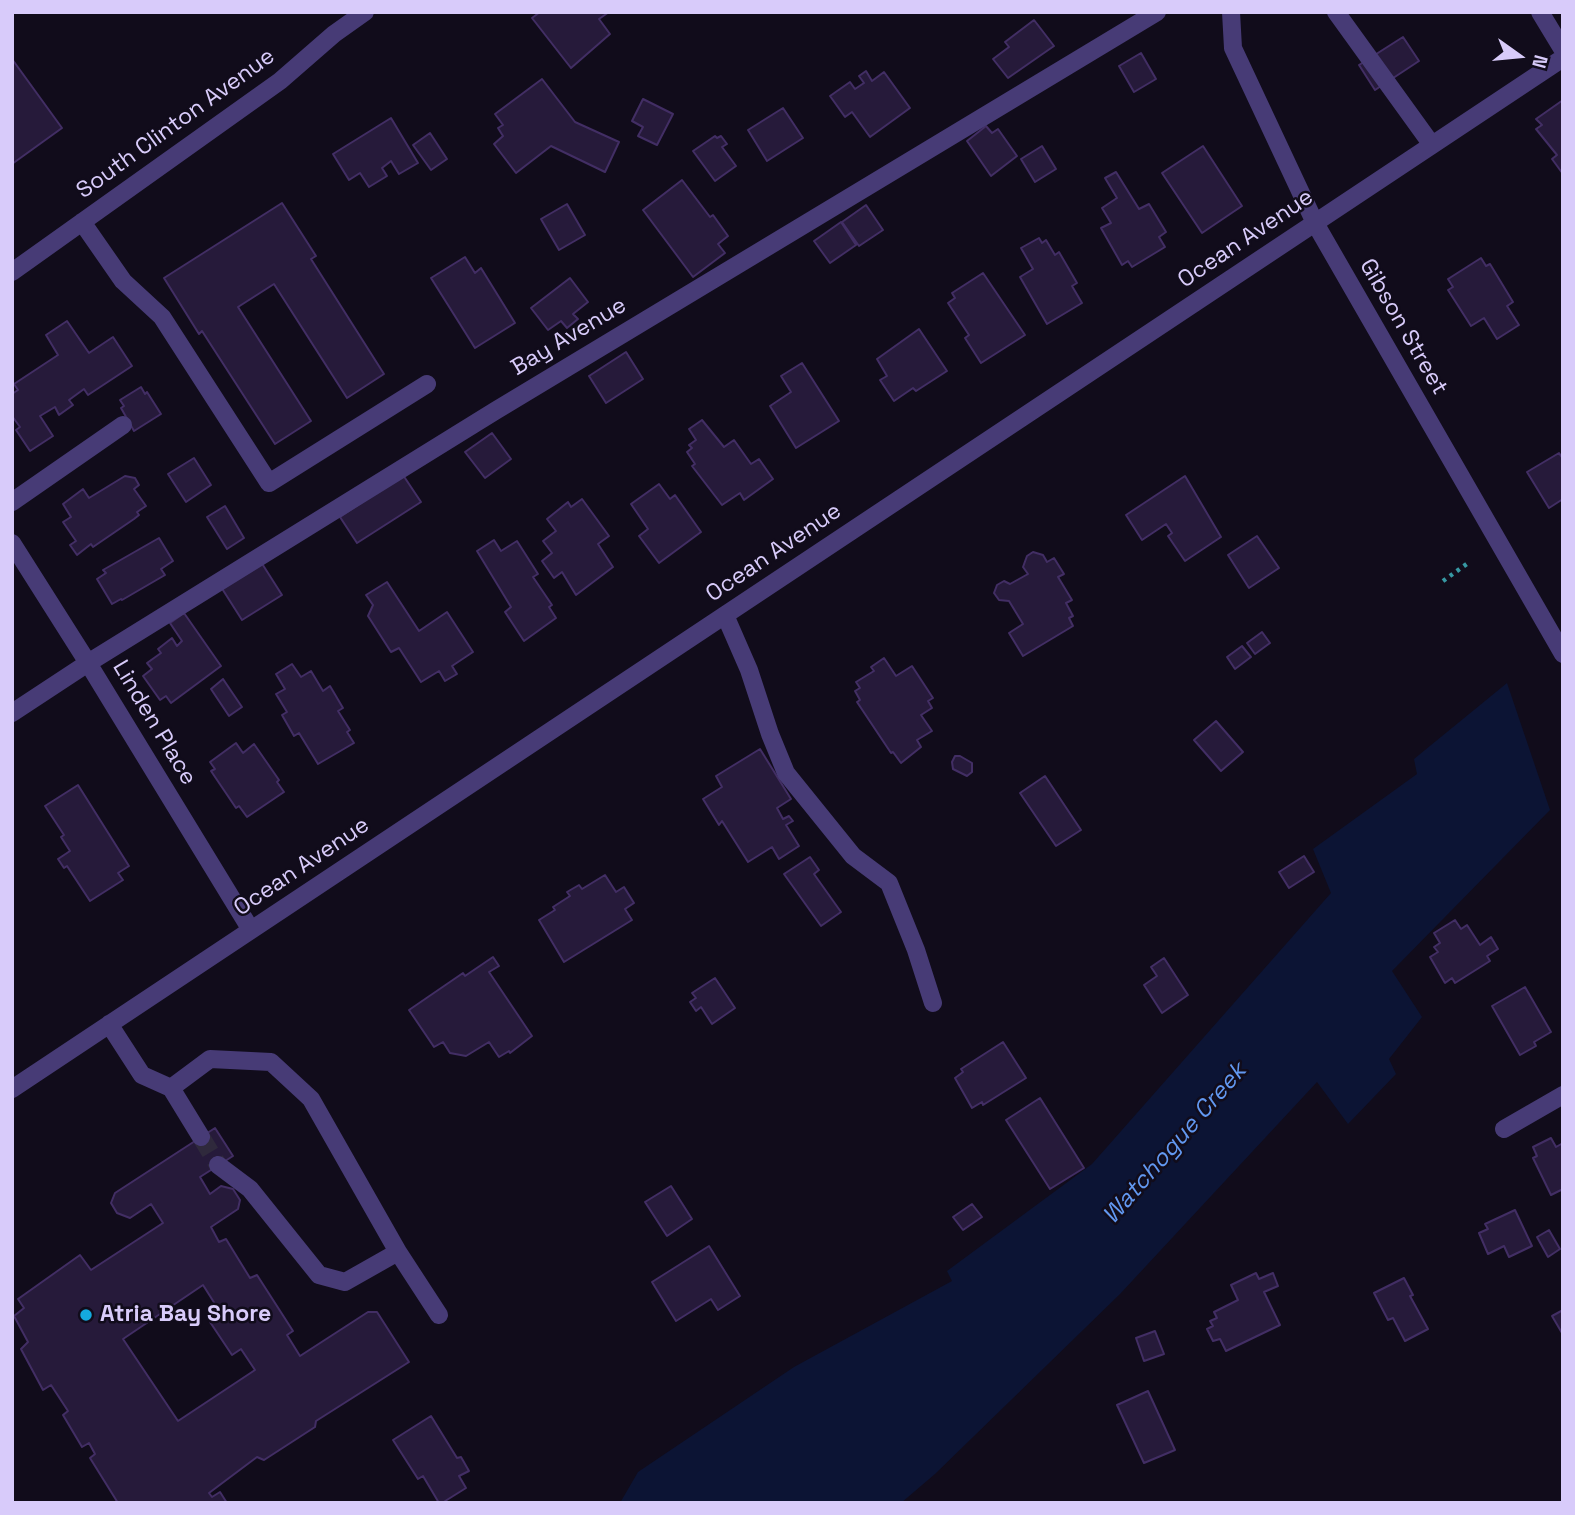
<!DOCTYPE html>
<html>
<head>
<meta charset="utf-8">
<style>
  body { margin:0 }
  #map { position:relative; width:1575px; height:1515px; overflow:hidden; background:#110c1b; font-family:"Space Grotesk",sans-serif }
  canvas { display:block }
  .frame { position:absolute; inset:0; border:14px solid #d8cbfa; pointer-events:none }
  .north { position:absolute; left:1484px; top:21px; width:70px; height:70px; -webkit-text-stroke:5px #110c1b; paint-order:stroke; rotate:105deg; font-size:19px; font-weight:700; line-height:28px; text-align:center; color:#d8cbfa }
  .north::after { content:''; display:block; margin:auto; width:24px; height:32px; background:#d8cbfa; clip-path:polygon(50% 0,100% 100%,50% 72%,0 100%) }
</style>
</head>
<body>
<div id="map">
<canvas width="1575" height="1515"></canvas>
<div class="frame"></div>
<div class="north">N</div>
</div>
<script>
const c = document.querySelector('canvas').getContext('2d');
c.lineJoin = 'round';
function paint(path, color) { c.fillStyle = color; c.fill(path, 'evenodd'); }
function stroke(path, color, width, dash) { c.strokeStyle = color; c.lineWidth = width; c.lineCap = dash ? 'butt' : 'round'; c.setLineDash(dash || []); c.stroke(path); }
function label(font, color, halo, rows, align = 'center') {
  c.font = font + ' "Space Grotesk",sans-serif'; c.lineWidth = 5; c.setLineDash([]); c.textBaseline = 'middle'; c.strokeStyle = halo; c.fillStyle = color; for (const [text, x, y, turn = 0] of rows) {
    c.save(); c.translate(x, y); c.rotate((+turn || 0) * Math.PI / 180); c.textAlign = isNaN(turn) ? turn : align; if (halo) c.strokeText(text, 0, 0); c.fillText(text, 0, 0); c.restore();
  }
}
const water = new Path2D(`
  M1507,683l43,127 -158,161 30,46 -33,42 7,15 -48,50 -31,-42 -197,212 -185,180 -34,29h-281l18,-31 156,-105 158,-86 -5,-10 145,-107 239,-271 -18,-44 104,-75 -3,-15z`);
const building = new Path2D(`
  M540,12h69l-10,7 11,15 -39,34 -39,-50z
  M1034,20l20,26 -46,32 -15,-19 16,-12 -4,-5z
  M1403,37l16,24 -44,29 -16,-25z
  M1141,53l15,26 -22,13 -15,-26z
  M12,59l50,69 -50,36z
  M866,71l6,10 12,-9 26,36 -40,29 -18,-25 -7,5 -15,-21 20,-14 5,7 9,-6 -5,-7z
  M542,79l33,43 44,20 -14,30 -54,-26 -35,27 -22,-29 9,-8 -5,-8 5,-3 -8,-11z
  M643,99l30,15 -16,31 -19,-9 5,-9 -11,-6z
  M1563,100v74l-11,-15 5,-4 -21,-26 6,-4 -6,-6z
  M783,108l20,30 -36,23 -19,-31z
  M391,118l27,45 -19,11 -8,-13 -9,7 5,8 -18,11 -9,-14 -11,7 -16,-26z
  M986,126l6,7 6,-4 19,27 -26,20 -24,-35z
  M430,133l17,26 -16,11 -18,-25z
  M715,136l2,2 4,-2 6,8 -5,3 14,19 -21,15 -22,-30z
  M1042,146l14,23 -21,13 -14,-23z
  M1203,146l39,60 -40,27 -40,-60z
  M1116,172l23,37 10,-5 17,28 -7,5 6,10 -33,20 -4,-6 -6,4 -21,-37 10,-5 -9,-15 15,-10 -12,-20z
  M682,180l28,37 3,-2 15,21 -10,8 7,9 -32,24 -50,-67z
  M282,203l34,53 -5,3 73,115 -37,24 -73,-114 -36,23 73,114 -36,23 -73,-113 -3,3 -35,-56z
  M567,204l18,31 -26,15 -18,-31z
  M866,205l17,25 -24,16 -17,-24z
  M841,222l15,23 -26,18 -16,-22z
  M1039,238l3,5 4,-3 9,15 4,-3 18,31 -5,3 10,17 -35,21 -27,-47 13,-8 -12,-21z
  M465,257l10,16 6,-5 34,55 -40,25 -44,-70z
  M1481,258l5,8 4,-2 23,38 -6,4 12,19 -22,14 -13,-21 -13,8 -23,-36 5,-3 -5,-8z
  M983,273l42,62 -44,28 -16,-25 4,-3 -21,-32 7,-5 -3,-5z
  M570,278l18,24 -15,12 5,5 -11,9 -6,-7 -13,9 -17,-22z
  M67,321l22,32 24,-16 19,29 -44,29 -4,-6 -15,11 4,5 -14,10 -4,-8 -15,9 13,20 -23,15 -14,-21 4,-3 -8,-11v-22l6,-4 -4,-6 44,-29 -12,-20z
  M919,329l28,42 -31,20 -3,-3 -19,13 -14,-21 7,-4 -10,-17z
  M626,352l17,27 -37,24 -17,-27z
  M802,363l37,58 -43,27 -26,-42 21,-14 -10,-16z
  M141,387l4,7 2,-2 14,22 -27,17 -13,-23 3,-2 -4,-6z
  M702,420l22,27 10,-7 17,24 8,-5 14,20 -29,21 -4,-7 -18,12 -30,-39 3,-2 -8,-12 5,-4 -3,-3 7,-5 -7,-11z
  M492,433l19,26 -26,19 -20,-26z
  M1559,453l4,6v40l-14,9 -22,-36z
  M194,458l17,27 -25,17 -18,-28z
  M403,475l18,27 -64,41 -17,-26z
  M125,476l10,2 4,7 -5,4 12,17 -9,6 2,3 -5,4 -41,28 -2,-3 -14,11 -7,-10 6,-4 -13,-19 8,-5 -8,-13 20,-15 6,9z
  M1185,476l36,61 -36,24 -17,-25 4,-3 -6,-9 -24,16 -16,-25z
  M659,484l11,15 5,-4 26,37 -42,31 -20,-27 9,-7 -17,-25z
  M582,499l27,37 -11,8 15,23 -37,28 -14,-23 -8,6 -12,-17 10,-8 -9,-12 13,-10 -9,-12 21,-17 3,5z
  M225,506l19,32 -17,11 -20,-32z
  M1257,536l22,32 -30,20 -21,-33z
  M159,538l14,23 -12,8 4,6 -43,25 -1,-1 -9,5 -15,-25 9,-6 -3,-3z
  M494,540l7,11 16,-10 21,33 -5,3 19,28 -3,2 7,11 -32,23 -19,-29 6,-5 -34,-56z
  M1033,552l10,3 4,7 7,-4 10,16 -6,3 14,23 -6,3 7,13 -4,2 4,8 -50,30 -14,-23 14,-9 -14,-23 -10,-1 -5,-7 3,-8 7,-4 6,3 18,-10 -5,-7 4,-11z
  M261,562l21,33 -40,25 -21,-33z
  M387,582l32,49 28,-19 26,40 -21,14 5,8 -12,7 -6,-10 -18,11 -22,-34 -8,4 -23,-36 5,-11 -7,-10z
  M184,613l37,53 -50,37 -5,-7 -6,4 -17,-24 9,-7 -5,-6 14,-10 -3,-4 14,-11 5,8 5,-5 -12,-18z
  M1262,632l8,11 -15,11 -8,-11z
  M1242,646l9,11 -16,12 -8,-12z
  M884,658l12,18 16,-10 21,32 -5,3 4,7 -11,7 11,16 -15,9 4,7 -20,16 -8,-11 -2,1 -34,-51 3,-2 -5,-9 5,-3 -4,-6 18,-11 -3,-4z
  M292,664l9,13 10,-6 12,20 7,-5 13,22 -5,3 12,19 -3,2 7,11 -36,21 -19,-31 -5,3 -12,-21 5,-3 -11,-18 9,-5 -9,-15z
  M223,679l19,28 -13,9 -18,-27z
  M1216,721l27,31 -22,19 -27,-31z
  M236,743l7,10 11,-9 25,36 -2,2 7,10 -37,25 -8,-11 -3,2 -25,-37 4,-2 -5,-7z
  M760,749l31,50 -14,9 6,11 6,-3 4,5 -7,4 13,21 -20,13 -7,-12 -24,15 -26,-41 -3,4 -16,-26 19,-12 -6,-11z
  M955,756h5l12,7v9l-5,4 -14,-7 -1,-7z
  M1045,776l36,54 -25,16 -36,-53z
  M78,785l51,81 -11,7 5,7 -33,21 -23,-35 -3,2 -6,-9 12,-8 -9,-14 3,-2 -19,-29z
  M1304,856l10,16 -25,16 -10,-16z
  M810,857l9,13 -5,4 27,38 -20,14 -37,-52z
  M605,875l11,17 8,-5 10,16 -9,6 7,11 -68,42 -25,-42 16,-10 -2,-3 17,-11 -3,-4 12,-7 3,4z
  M1455,920l6,9 6,-4 13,20 11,-8 7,12 -11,7 3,5 -35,22 -3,-5 -7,5 -15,-26 8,-5 -4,-5 6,-4 -6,-10z
  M493,957l6,9 -10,6 43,64 -22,17 -1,-2 -10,6 -10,-15 -23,14 -16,-3 -7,-11 -9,5 -25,-37 54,-37 2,3z
  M1164,958l24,37 -26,18 -18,-28 13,-9 -6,-9z
  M715,978l20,30 -23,16 -11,-17 -5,4 -6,-9 6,-4 -4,-5z
  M1525,987l26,45 -17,10 2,4 -16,9 -28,-49z
  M1003,1042l23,36 -43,27 -1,-3 -10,6 -17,-30 8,-6 -2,-3z
  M1040,1098l44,70 -34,21 -44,-69z
  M215,1128l18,28 -33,21 10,17 11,-8 12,3 7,11 -2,9 -27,18 8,15 7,-3 24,39 7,-3 36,56 -6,4 13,21 68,-44h9l32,50 -93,59 -1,6 -51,33 -7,-3 -48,36 3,4 8,-5 7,11h-109l-28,-45 5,-4 -6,-11 -7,4 -19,-32 5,-4 -17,-26 -8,5 -22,-41 7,-7 -14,-26 10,-8 -6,-9 62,-44 11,15 72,-47 -12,-19 -21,14 -13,-5 -6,-10 4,-10zM203,1285l19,30 -12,7 22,33 9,-6 14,21 -77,51 -55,-82z
  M1551,1138l5,9 7,-4v46l-12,6 -18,-37 4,-2 -4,-9z
  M671,1186l21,33 -25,17 -22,-34z
  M972,1204l10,13 -19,13 -10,-13z
  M1515,1210l17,36 -23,11 -5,-11 -16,8 -9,-21 9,-4 -3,-5z
  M1549,1230l11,19 -12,8 -11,-20z
  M709,1246l31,50 -22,14 -7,-11 -35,22 -24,-39z
  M1256,1273l3,6 14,-6 5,13 -14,6 16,33 -54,26 -6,-12 -7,2 -6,-12 6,-3 -3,-5 7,-3 -3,-6 24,-12 -7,-15z
  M1404,1278l9,17 -3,1 18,33 -23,12 -12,-23 -5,2 -14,-27z
  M1563,1310v23h-1l-10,-17z
  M1155,1331l9,23 -20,7 -8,-23z
  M1148,1391l27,59 -31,13 -27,-58z
  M431,1416l26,42 4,-1 8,14 -10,5 7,12 -24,15h-3l-16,-27 -5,3 -25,-39z`);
const minorTunnel = new Path2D(`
  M201,1137l17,28`);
const path = new Path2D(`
  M1443,581l25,-18`);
const minor = new Path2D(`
  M1231,12l2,36 82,175 248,431
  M1336,12l96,133
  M1540,12l23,38
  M82,222l41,59 39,36 107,166 158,-99
  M12,272l268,-191 54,-47 31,-22
  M12,502l111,-77
  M12,543l76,120 163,267
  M725,615l24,55 21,64 16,39 67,83 36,27 27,67 17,53
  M12,713l76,-50 407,-252 662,-399
  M109,1024l33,51 29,13 30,49
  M171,1088l39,-29 61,3 40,37 87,153 -53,30 -26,-7 -69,-86 -32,-24
  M12,1089l1551,-1031
  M1504,1129l59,-34
  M398,1252l41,63`);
const markers = [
  [86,1315,7,"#14a9de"]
];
const streetNames = [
  ["South Clinton Avenue",176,124,-36],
  ["Ocean Avenue",1246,239,-34],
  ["Gibson Street",1403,327,60],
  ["Bay Avenue",569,337,-31],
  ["Ocean Avenue",774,553,-34],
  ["Linden Place",154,723,59],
  ["Ocean Avenue",302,867,-34]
];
const poiNames = [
  ["Atria Bay Shore",100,1315]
];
const waterNames = [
  ["Watchogue Creek",1175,1144,-49]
];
paint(water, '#0c1434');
paint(building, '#261a3a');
stroke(building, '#422e64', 2);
stroke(minorTunnel, '#2f293c', 18, [18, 9]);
stroke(path, '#3798a3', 4.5, [3.5, 5]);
stroke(minor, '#473b76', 18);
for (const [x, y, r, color] of markers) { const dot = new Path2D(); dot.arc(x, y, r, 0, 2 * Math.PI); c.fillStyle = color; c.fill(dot); stroke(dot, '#110c1b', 2.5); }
label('23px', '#d8cbfa', '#110c1b', streetNames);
label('bold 23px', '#d8cbfa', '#110c1b', poiNames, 'left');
label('italic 24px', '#6298f1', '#110c1b', waterNames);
</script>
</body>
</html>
